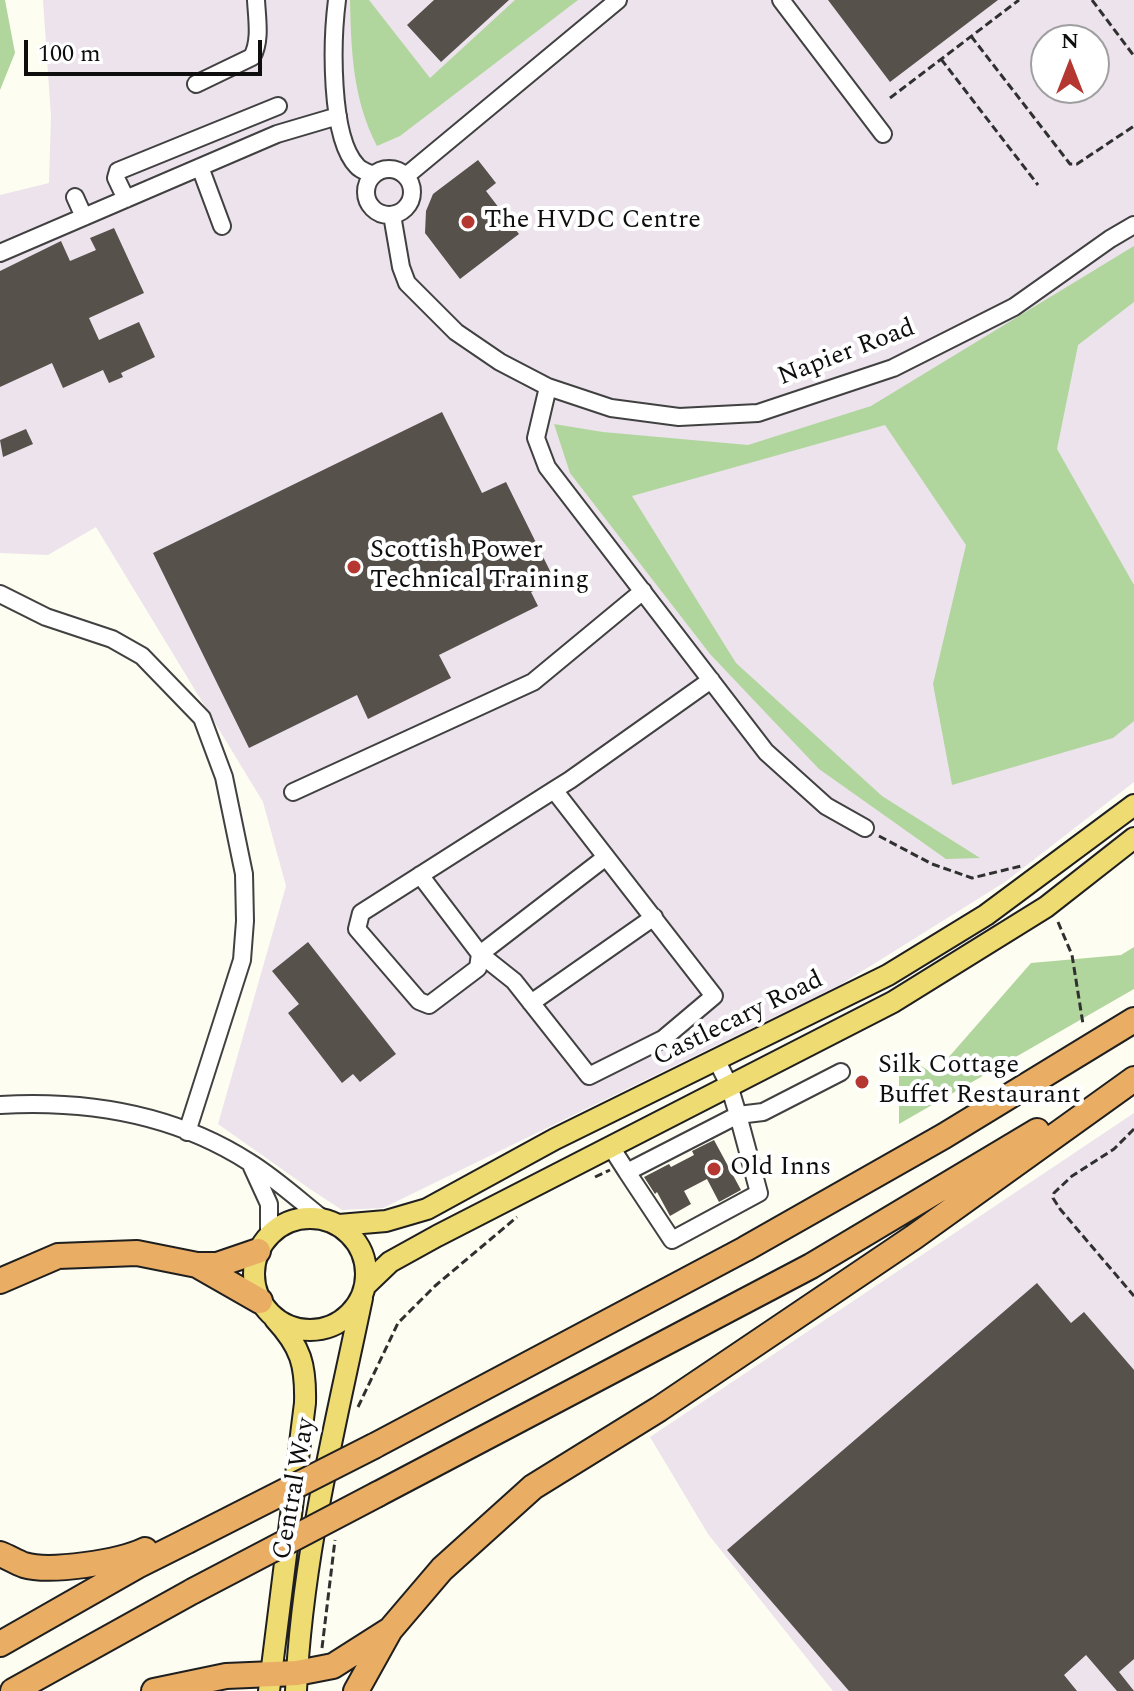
<!DOCTYPE html>
<html>
<head>
<meta charset="utf-8">
<style>
  body { margin:0 }
  #map { position:relative; width:1134px; height:1691px; overflow:hidden; background:#fefdf1; font-family:Spectral,serif }
  canvas { display:block }
  .north { position:absolute; left:1030px; top:24px; width:80px; height:80px; box-sizing:border-box; background:#fff; border:2px solid #9f9f9f; border-radius:50%; rotate:0deg; font-size:22px; font-weight:700; line-height:32px; text-align:center; color:#0e0e0e }
  .north::after { content:''; display:block; margin:auto; width:28px; height:36px; background:#b43731; clip-path:polygon(50% 0,100% 100%,50% 72%,0 100%) }
  .scale { position:absolute; left:24px; top:40px; width:238px; height:36px; box-sizing:border-box; border:4px solid #0e0e0e; border-top:0; padding-left:10px; font-size:24px; line-height:28px; white-space:nowrap; color:#0e0e0e; -webkit-text-stroke:6px #fff; paint-order:stroke }
</style>
</head>
<body>
<div id="map">
<canvas width="1134" height="1691"></canvas>
<div class="north">N</div>
<div class="scale">100 m</div>
</div>
<script>
const c = document.querySelector('canvas').getContext('2d');
c.lineJoin = 'round';
function paint(path, color) { c.fillStyle = color; c.fill(path, 'evenodd'); }
function stroke(path, color, width, dash) { c.strokeStyle = color; c.lineWidth = width; c.lineCap = dash ? 'butt' : 'round'; c.setLineDash(dash || []); c.stroke(path); }
function label(font, color, halo, rows, align = 'center') {
  c.font = font + ' Spectral,serif'; c.lineWidth = 8; c.setLineDash([]); c.textBaseline = 'middle'; c.strokeStyle = halo; c.fillStyle = color; for (const [text, x, y, turn = 0] of rows) {
    c.save(); c.translate(x, y); c.rotate((+turn || 0) * Math.PI / 180); c.textAlign = isNaN(turn) ? turn : align; if (halo) c.strokeText(text, 0, 0); c.fillText(text, 0, 0); c.restore();
  }
}
const industrial = new Path2D(`
  M43,0h1091v782l-129,100 -165,103 -457,223 -41,2 -32,-21 -92,-65 68,-238 -23,-84 -167,-275 -48,28 -48,-2v-358l49,-12 2,-66zM1046,40h48v48h-48z
  M1134,1113v578h-301l-125,-157 -58,-97z`);
const forest = new Path2D(`
  M0,0h5l10,53 -15,37z
  M350,0h19l61,78 85,-78h63l-178,136 -23,10c-24,-46 -26,-95 -27,-146z
  M1134,246v56l-56,43 -21,104 77,136v136l-21,17 -161,47 -19,-101 33,-139 -81,-120 -253,71 104,167 146,133 98,62 -34,1 -127,-90 -109,-115 -140,-181 -16,-49 49,8 145,13 123,-39z
  M1134,947v42l-235,135v-72l35,22 97,-111 90,-8z`);
const building = new Path2D(`
  M434,0h75l-68,62 -34,-37z
  M828,0h170l-108,82z
  M478,160l18,23 -10,8 33,43 -59,45 -35,-46 1,-22 7,-17z
  M114,228l30,65 -55,25 10,22 40,-18 16,35 -34,16 2,4 -14,6 -6,-13 -40,18 -11,-25 -52,24v-116l61,-30 9,20 26,-11 -6,-12z
  M442,412l40,81 24,-11 49,99 -24,11 7,14 -99,49 12,23 -83,41 -11,-24 -108,53 -96,-195z
  M26,429l7,15 -30,13 -3,-17z
  M308,942l88,112 -36,28 -7,-8 -11,9 -54,-70 11,-9 -27,-33z
  M714,1140l27,50 -22,12 -12,-23 -23,12 7,13 -21,12 -13,-24 -2,2 -11,-17 25,-13 2,3 23,-12 -2,-4z
  M1037,1283l34,40 13,-11 50,58v289l-15,13 15,19h-17l-31,-36 -22,20 13,16h-228l-122,-141z`);
const path = new Path2D(`
  M1092,0l42,56
  M971,36l99,128h7l57,-38
  M941,59l97,126
  M890,98l129,-98
  M879,836l53,28 40,14 49,-12
  M1058,922l14,33 11,69
  M1134,1129l-20,20 -42,27 -18,17 -1,5 7,11 74,87
  M595,1177l15,-7
  M358,1407l40,-84 37,-37 82,-69
  M322,1648l13,-108`);
const minor = new Path2D(`
  M337,0c-5,39 -8,137 20,166 3,4 12,7 16,9
  M781,0l102,134
  M196,84l56,-27c9,-16 5,-38 4,-57
  M200,167l22,59
  M366 192a23 23 0 1 1 46 0a23 23 0 1 1-46 0Z
  M406,176l212,-176
  M75,197l9,20
  M126,199l-10,-21 2,-7 160,-65
  M392,215l9,52 6,16 49,49 44,30 48,25 63,21 68,9 79,-4 135,-45 121,-61 96,-68 24,-14
  M0,253l277,-119 61,-18
  M548,387l-12,51 11,29 219,285 60,54 39,22
  M0,594l46,23 66,22 30,17 60,62 22,59 20,97 1,47 -3,39 -55,172
  M554,790l160,206 -51,43 -74,37 -75,-95 -34,-27 126,-97
  M293,792l240,-110 110,-91
  M420,875l60,79 -2,14 -49,37 -10,-4 -62,-72 4,-16 193,-123 16,-10 141,-100
  M531,1003l123,-86
  M0,1105c87,-5 174,9 249,57 26,16 50,38 74,57
  M611,1147l16,25 111,-57 -9,-30 -12,-24
  M252,1167l17,37v32
  M627,1172l45,68 87,-47 -21,-78 25,-3 78,-40`);
const major = new Path2D(`
  M254 1274a56 56 0 1 1 112 0a56 56 0 1 1-112 0Z
  M339,1225l47,-4 41,-12 128,-70 333,-164 98,-60 148,-110
  M366,1285l24,-23 47,-26 456,-234 153,-95 88,-69
  M269,1691l36,-288c1,-38 -4,-56 -30,-84
  M296,1691c6,-134 39,-263 66,-393`);
const highway = new Path2D(`
  M197,1265h20l41,-14
  M0,1281l58,-25 79,-3 60,12 63,36
  M374,1446l371,-197 199,-113 190,-116
  M378,1494l433,-228 226,-135
  M0,1554c8,3 16,8 24,11 26,8 96,-3 121,-15
  M0,1644l137,-78 50,-25
  M13,1691l180,-100
  M154,1691l72,-15 71,-3 36,-7 55,-35
  M356,1691l34,-61 52,-61 91,-82 126,-78 255,-172 220,-158`);
const highwayBridge = new Path2D(`
  M187,1541l187,-95
  M193,1591l185,-97`);
const markers = [
  [468,222,8,"#b43731"],
  [354,567,8,"#b43731"],
  [862,1082,8,"#b43731"],
  [714,1169,8,"#b43731"]
];
const poiNames = [
  ["The HVDC Centre",484,222],
  ["Scottish Power",370,552],
  ["Technical Training",370,582],
  ["Silk Cottage",878,1067],
  ["Buffet Restaurant",878,1097],
  ["Old Inns",730,1169]
];
const streetNames = [
  ["Napier Road",847,354,-21],
  ["Castlecary Road",739,1020,-26],
  ["Central Way",296,1489,-80]
];
paint(industrial, '#ece3ec');
paint(forest, '#b1d69d');
paint(building, '#56514b');
stroke(minor, '#414141', 20);
stroke(major, '#1f1f1f', 24);
stroke(highway, '#1f1f1f', 28);
stroke(path, '#303030', 3, [8, 4]);
stroke(minor, '#fff', 16);
stroke(major, '#eedb71', 20);
stroke(highway, '#e9ad64', 24);
stroke(highwayBridge, '#1f1f1f', 28, []);
stroke(highwayBridge, '#e9ad64', 24);
for (const [x, y, r, color] of markers) { const dot = new Path2D(); dot.arc(x, y, r, 0, 2 * Math.PI); c.fillStyle = color; c.fill(dot); stroke(dot, '#fff', 3); }
label('26px', '#0e0e0e', '#fff', poiNames, 'left');
label('26px', '#0e0e0e', '#fff', streetNames);
</script>
</body>
</html>
